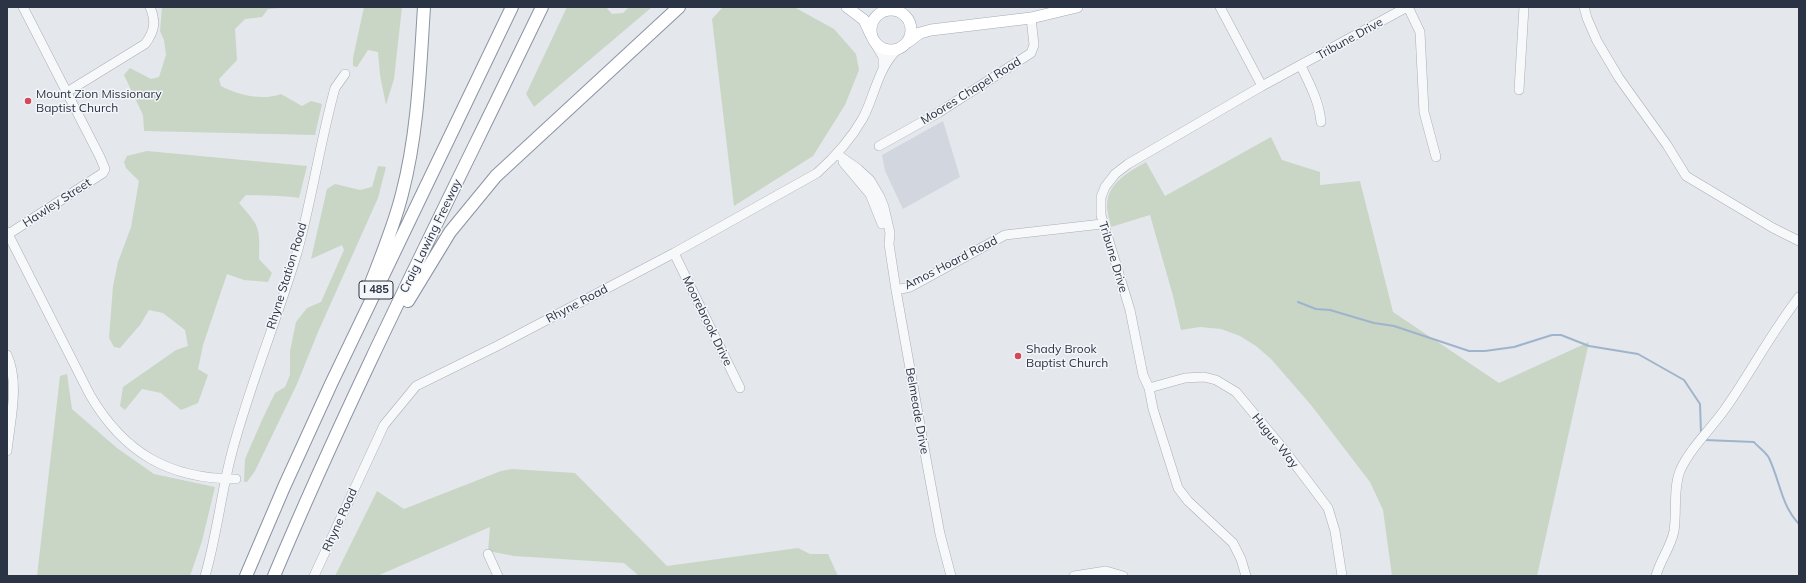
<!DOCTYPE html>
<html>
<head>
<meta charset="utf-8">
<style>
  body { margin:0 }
  #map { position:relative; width:1806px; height:583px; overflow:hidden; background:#e4e7ec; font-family:Mulish,sans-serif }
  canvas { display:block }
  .frame { position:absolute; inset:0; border:8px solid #2b3445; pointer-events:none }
</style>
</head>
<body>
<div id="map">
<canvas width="1806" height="583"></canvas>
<div class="frame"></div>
</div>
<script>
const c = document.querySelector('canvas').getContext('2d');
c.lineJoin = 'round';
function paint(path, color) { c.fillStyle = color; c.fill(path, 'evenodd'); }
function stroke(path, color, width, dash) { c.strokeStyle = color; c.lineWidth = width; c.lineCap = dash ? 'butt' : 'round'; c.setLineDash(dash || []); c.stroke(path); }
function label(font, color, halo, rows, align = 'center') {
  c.font = font + ' Mulish,sans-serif'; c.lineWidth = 3; c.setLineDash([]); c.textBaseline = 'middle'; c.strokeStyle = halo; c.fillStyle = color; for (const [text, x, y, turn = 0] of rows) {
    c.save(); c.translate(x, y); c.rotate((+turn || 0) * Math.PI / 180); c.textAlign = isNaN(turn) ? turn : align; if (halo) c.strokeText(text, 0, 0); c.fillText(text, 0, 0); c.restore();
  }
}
const built = new Path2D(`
  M943,121l17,56 -57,32 -18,-38 -3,-16z`);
const green = new Path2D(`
  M162,7h131l-25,2 -6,8 -17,2 -10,10 2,31 -18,19 2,7c16,9 42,15 60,8l21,12 9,-5 11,3 -7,31 -171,-4 -1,-16 -19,-40 6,-7 21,11 8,-2 7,-22 -2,-15 -4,-9z
  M364,7h38l-8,72 -8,26 -6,-30 -2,-23 -10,-2 -11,17 -4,-1v-8z
  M567,7h39l6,7 11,-1 6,-6h23l-118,100 -8,-13z
  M723,7h71l40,22 22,25 3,16 -14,35 -32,51 -79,50 -22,-187z
  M1271,137l11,23 38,12v13l40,-4 33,131 106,71 90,-41 -52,234h-145l-9,-66 -13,-28 -59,-77 -40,-46 -15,-13 -16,-10 -19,-7 -21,-2 -19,3 -8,-34 -23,-81 -39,12c-1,-6 -4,-15 -4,-22 1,-23 22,-33 39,-43l19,34z
  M147,151l160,15 -8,32c-18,-3 -35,-2 -53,-3l-7,8c21,24 21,24 20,56l13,14 -4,9 -24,-2 -17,-6 -24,71 -5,24 10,6 -10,28 -17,7 -20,-17 -19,-4 -17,21 -5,-4 3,-19 53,-37 12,-4 -3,-16 -22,-17 -14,-3 -9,15 -20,23 -6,-1 -5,-9 4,-52 5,-24 13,-35 8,-46 -13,-13 -2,-6 3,-6z
  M378,166l8,1 -8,31 -60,134 -21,52 -42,87 -8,11h-3l1,-23 17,-39 13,-27 10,-6 5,-12v-24l6,-29 11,-14 14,-6 23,-52 -2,-5 -31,14 16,-70 8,-5 25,6 12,-3z
  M67,374l5,35 45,39 37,26 61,13 -13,54 -12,35h-153l23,-200z
  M512,469l63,4 92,93 131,-18 12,6h18l10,22h-199l-15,-13 -110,-7 -26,-5 2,-24 -113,49h-42l42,-85 27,18 97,-38z`);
const stream = new Path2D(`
  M1298,302l18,7 14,1 44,13 20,3 75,25h16l29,-4 38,-12h9l28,11 49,8 46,26 16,24 1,29
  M1705,440l49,2c4,5 12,10 15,16 11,23 12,47 30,66`);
const minor = new Path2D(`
  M1220,7l42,79
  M1408,7l12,25 4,80 12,45
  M1584,7l3,11 10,23 22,37 48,67 19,31 87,52 26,13
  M874,42l9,15v12
  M1301,66c9,19 18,35 20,56
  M1519,90l5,-83
  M67,92l78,-48c10,-13 11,-23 5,-37
  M879,146l59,-33 93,-60 3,-8 -3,-27
  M837,154l21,15 12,11 10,17 4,10 6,26 -1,11 7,46 31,174 13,70 11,42
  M843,162l27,32 12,30
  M7,232l83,163c34,58 79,84 146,84
  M7,235l96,-62 2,-4 -5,-12 -77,-150
  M674,253l66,135
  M896,290l14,-3 95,-52 97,-11
  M7,355c13,28 3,66 0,96
  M1149,388l36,-10 19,-1 12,3 20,12 49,59 43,57 7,23 7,45
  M488,554l10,22
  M205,576c12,-41 16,-83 27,-124 18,-68 45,-132 65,-199 15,-54 23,-111 38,-165l10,-14
  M314,576l70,-151 32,-39 83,-41 175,-92 143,-80c18,-16 34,-34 46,-55 12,-23 15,-51 35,-69
  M1074,576l32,-5 17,5
  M1246,576l-5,-17 -8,-16 -45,-42 -10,-13 -25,-79 -4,-21 -6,-13 -13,-65 -29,-95v-18l4,-10 10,-13 13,-10 134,-78 145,-79
  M1656,576c4,-16 15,-29 18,-45 3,-20 -1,-42 6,-60 10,-23 31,-42 45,-62 26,-37 46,-76 74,-112`);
const major = new Path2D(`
  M847,7l17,13 7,15
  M871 30a20 20 0 1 1 40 0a20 20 0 1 1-40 0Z
  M908,42l12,-9 11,-3 100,-12 46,-11`);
const highway = new Path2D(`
  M369,288c12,-31 25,-62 33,-94 16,-61 18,-125 22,-187
  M408,301l42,-69 46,-56 183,-169
  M246,576l38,-89 47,-103 181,-377
  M274,576c81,-193 177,-380 268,-569`);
const markers = [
  [28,101,4,"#d1495b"],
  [1018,356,4,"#d1495b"]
];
const shields = [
  [376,290,34]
];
const shieldNames = [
  ["I 485",376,290]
];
const streetNames = [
  ["Tribune Drive",1350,39,-29],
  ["Moores Chapel Road",971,91,-32],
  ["Hawley Street",57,203,-33],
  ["Craig Lawing Freeway",431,236,-64],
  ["Tribune Drive",1113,257,73],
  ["Amos Hoard Road",951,263,-27],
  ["Rhyne Station Road",287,276,-73],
  ["Rhyne Road",577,304,-28],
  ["Moorebrook Drive",707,321,64],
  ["Belmeade Drive",917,411,80],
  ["Hugue Way",1275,441,51],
  ["Rhyne Road",340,520,-66]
];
const poiNames = [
  ["Mount Zion Missionary",36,94],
  ["Baptist Church",36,108],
  ["Shady Brook",1026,349],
  ["Baptist Church",1026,363]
];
paint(built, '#d2d6de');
paint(green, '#c9d6c5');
stroke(stream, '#9fb4cc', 2);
stroke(minor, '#a9aeb7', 10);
stroke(major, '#a3abb8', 12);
stroke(highway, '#8b94a3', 14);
stroke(minor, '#f7f8fa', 9);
stroke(major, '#fff', 11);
stroke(highway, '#fff', 12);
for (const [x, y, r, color] of markers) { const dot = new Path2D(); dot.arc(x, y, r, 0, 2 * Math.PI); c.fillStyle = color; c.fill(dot); stroke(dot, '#f4f6f9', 1.5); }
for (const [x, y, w] of shields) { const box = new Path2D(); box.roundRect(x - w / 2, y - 9, w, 18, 3); c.fillStyle = '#f4f6f9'; c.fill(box); stroke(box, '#2b3445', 1); }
label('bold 11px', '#2b3445', null, shieldNames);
label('12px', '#2b3445', '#f4f6f9', streetNames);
label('12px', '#2b3445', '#f4f6f9', poiNames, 'left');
</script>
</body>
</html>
